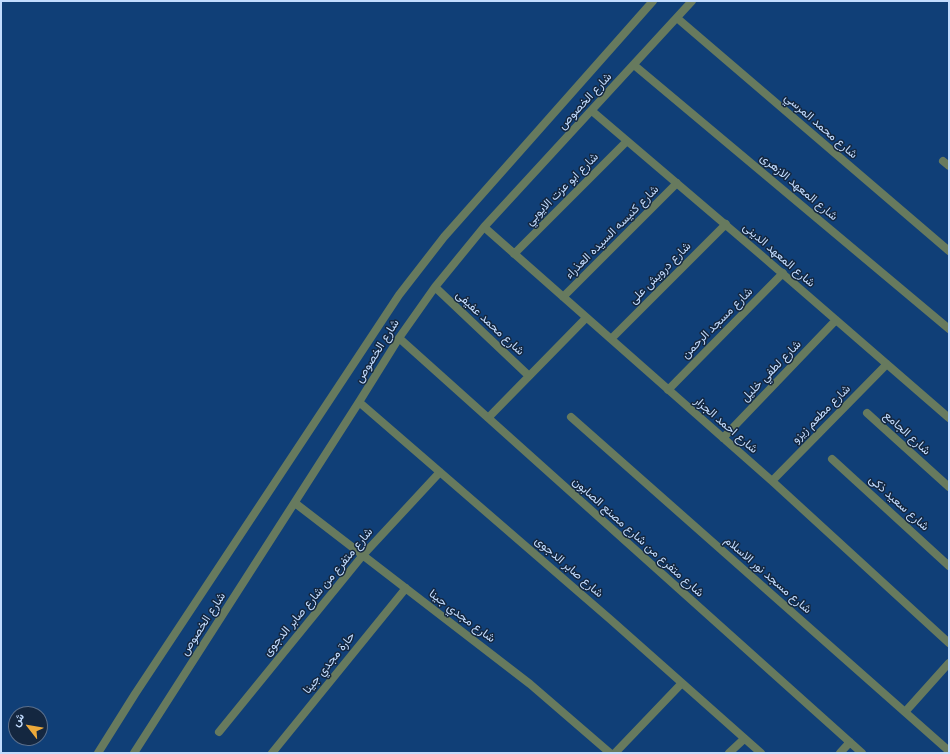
<!DOCTYPE html>
<html>
<head>
<meta charset="utf-8">
<style>
  body { margin:0 }
  #map { position:relative; width:950px; height:754px; overflow:hidden; background:#103f77; font-family:Raleway,Vazirmatn,sans-serif }
  canvas { display:block }
  .frame { position:absolute; inset:0; border:2px solid #c3dcfe; pointer-events:none }
  .north { position:absolute; left:8px; top:706px; width:40px; height:40px; box-sizing:border-box; background:#142740; border:1px solid #5a6f8c; border-radius:50%; rotate:301deg; font-size:11px; font-weight:700; line-height:16px; text-align:center; color:#c3dcfe }
  .north::after { content:''; display:block; margin:auto; width:14px; height:18px; background:#eca93a; clip-path:polygon(50% 0,100% 100%,50% 72%,0 100%) }
</style>
</head>
<body>
<div id="map">
<canvas width="950" height="754"></canvas>
<div class="frame"></div>
<div class="north">ش</div>
</div>
<script>
const c = document.querySelector('canvas').getContext('2d');
c.lineJoin = 'round';
function stroke(path, color, width, dash) { c.strokeStyle = color; c.lineWidth = width; c.lineCap = dash ? 'butt' : 'round'; c.setLineDash(dash || []); c.stroke(path); }
function label(font, color, halo, rows, align = 'center') {
  c.font = font + ' Raleway,Vazirmatn,sans-serif'; c.lineWidth = 3; c.setLineDash([]); c.textBaseline = 'middle'; c.strokeStyle = halo; c.fillStyle = color; for (const [text, x, y, turn = 0] of rows) {
    c.save(); c.translate(x, y); c.rotate((+turn || 0) * Math.PI / 180); c.textAlign = isNaN(turn) ? turn : align; if (halo) c.strokeText(text, 0, 0); c.fillText(text, 0, 0); c.restore();
  }
}
const minor = new Path2D(`
  M677,18l272,233
  M634,65l315,264
  M592,111l169,144 188,163
  M943,161l6,5
  M484,227l288,254 177,162
  M514,254l113,-113
  M435,287l94,89
  M563,297l114,-114
  M399,338l463,415
  M611,339l115,-115
  M668,390l115,-117
  M359,402l252,218 150,133
  M867,413l82,74
  M571,417l378,334
  M488,418l98,-100
  M723,438l113,-118
  M832,459l117,107
  M772,481l115,-117
  M295,503l235,181 80,69
  M905,712l44,-49
  M219,732l144,-177 77,-83
  M98,753l37,-59 264,-399 45,-58 209,-236
  M134,753l225,-351 40,-64 36,-51 49,-60 208,-226
  M272,753l134,-165
  M615,753l67,-70
  M729,753l15,-14
  M840,753l10,-11`);
const streetNames = [
  ["شارع الخصوص",585,101,-47],
  ["شارع محمد المرسي",821,126,41],
  ["شارع المعهد الازهرى",799,187,40],
  ["شارع ابو عزت الايوبي",562,189,-45],
  ["شارع كنيسه السيده العذراء",612,232,-45],
  ["شارع المعهد الدينى",779,255,41],
  ["شارع درويش على",660,273,-45],
  ["شارع محمد عفيفى",490,323,43],
  ["شارع مسجد الرحمن",717,323,-45],
  ["شارع الخصوص",377,351,-58],
  ["شارع لطفي خليل",771,371,-46],
  ["شارع مطعم زيزو",821,414,-45],
  ["شارع احمد الجزار",726,425,41],
  ["شارع الجامع",907,433,42],
  ["شارع سعيد ذكى",899,503,42],
  ["شارع متفرع من شارع مصنع الصابون",638,537,42],
  ["شارع صابر الدجوى",569,567,41],
  ["شارع مسجد نور الاسلام",768,575,41],
  ["شارع متفرع من شارع صابر الدجوى",318,592,-50],
  ["شارع مجدي جينا",462,616,37],
  ["شارع الخصوص",203,624,-57],
  ["حارة مجدي جينا",329,663,-51]
];
stroke(minor, '#677a5e', 8);
label('12px', '#c3dcfe', '#142740', streetNames);
</script>
</body>
</html>
